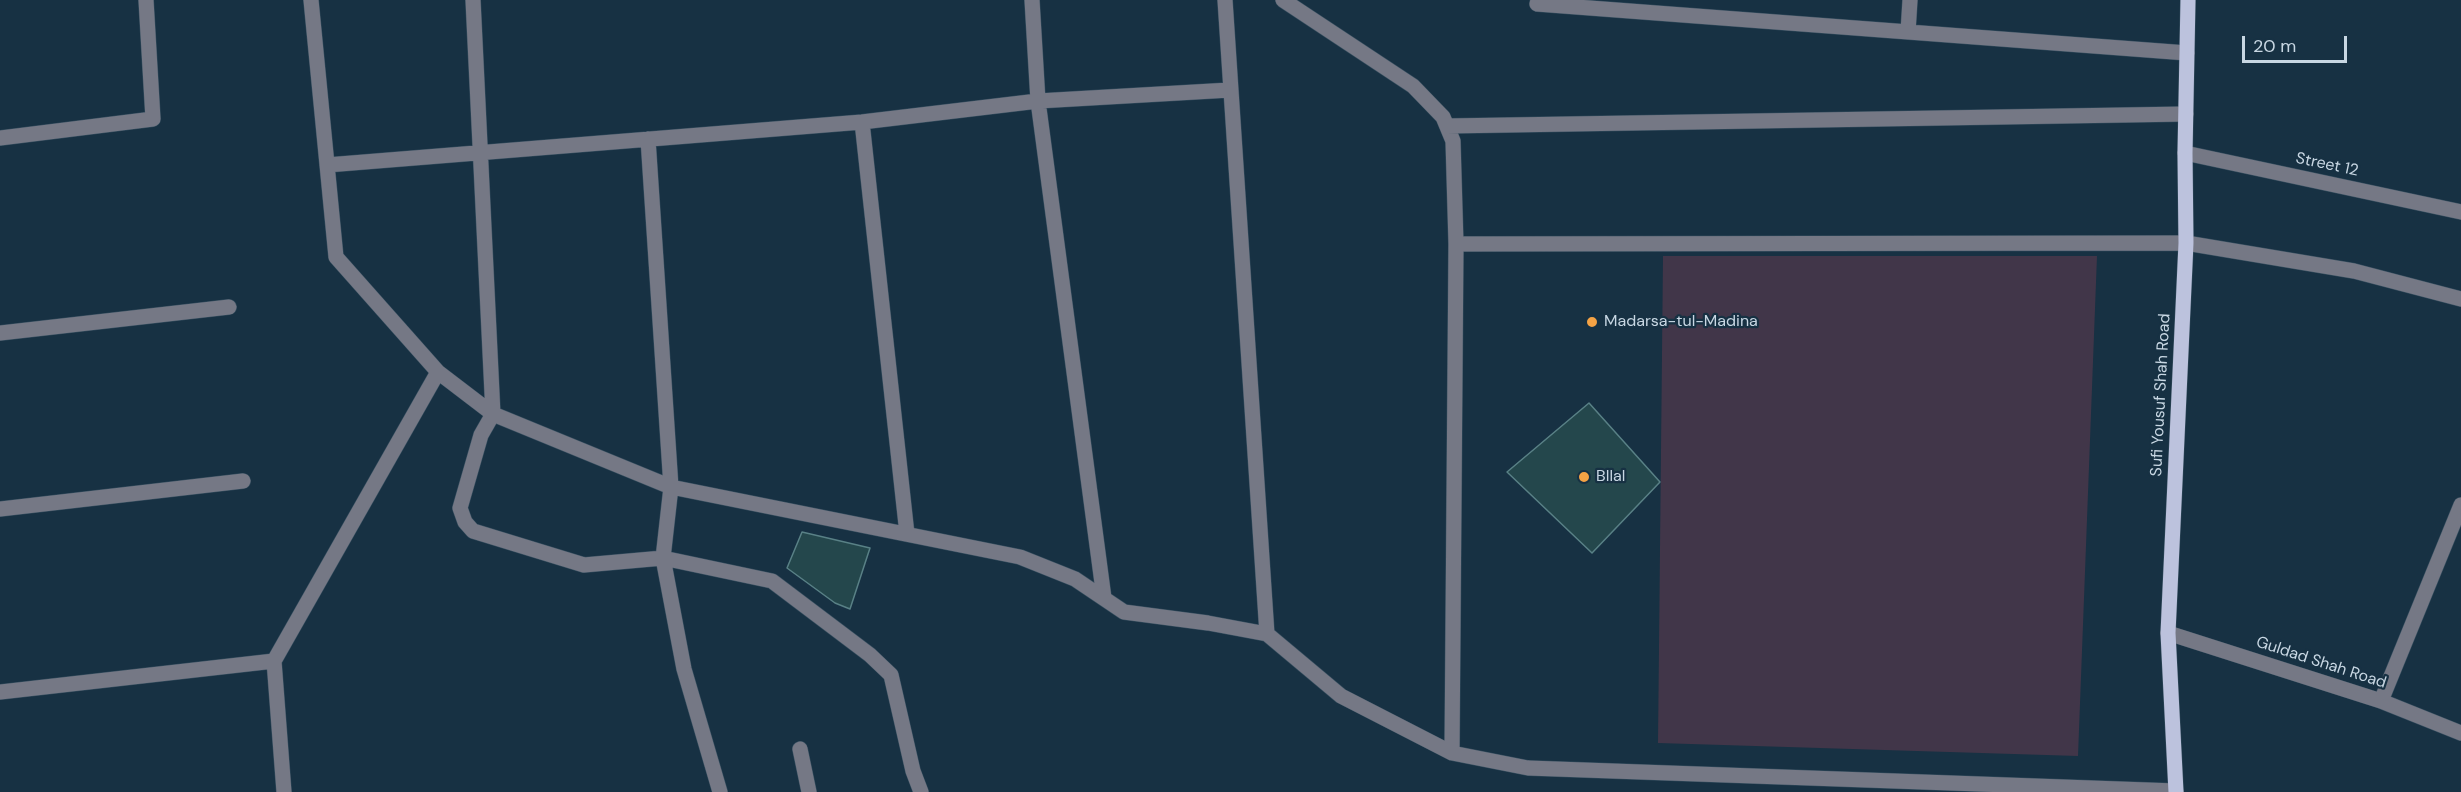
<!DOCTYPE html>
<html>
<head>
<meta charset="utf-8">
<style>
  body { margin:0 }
  #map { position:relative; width:2461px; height:792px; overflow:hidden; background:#173143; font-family:"DM Sans",sans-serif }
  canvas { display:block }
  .scale { position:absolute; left:2242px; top:36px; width:105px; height:27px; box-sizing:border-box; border:3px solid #c8d7e3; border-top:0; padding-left:8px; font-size:18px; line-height:21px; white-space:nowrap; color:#c8d7e3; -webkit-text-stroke:4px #173143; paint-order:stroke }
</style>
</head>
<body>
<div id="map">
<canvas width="2461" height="792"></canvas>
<div class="scale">20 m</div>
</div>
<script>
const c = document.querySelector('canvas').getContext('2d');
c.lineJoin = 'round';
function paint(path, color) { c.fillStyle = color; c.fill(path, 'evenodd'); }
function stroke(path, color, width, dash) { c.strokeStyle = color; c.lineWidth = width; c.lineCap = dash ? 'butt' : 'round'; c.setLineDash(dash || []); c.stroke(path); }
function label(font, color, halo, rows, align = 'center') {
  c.font = font + ' "DM Sans",sans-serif'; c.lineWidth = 4.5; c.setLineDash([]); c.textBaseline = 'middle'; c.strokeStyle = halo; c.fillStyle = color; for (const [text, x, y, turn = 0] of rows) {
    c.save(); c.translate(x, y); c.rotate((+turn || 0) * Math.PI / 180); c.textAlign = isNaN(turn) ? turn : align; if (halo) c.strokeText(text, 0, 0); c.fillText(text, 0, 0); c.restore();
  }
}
const green = new Path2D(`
  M1663,256h434l-19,500 -420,-13z`);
const building = new Path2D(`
  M1589,403l71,79 -68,71 -85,-81z
  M802,532l68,16 -20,61 -15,-6 -48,-35z`);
const minor = new Path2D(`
  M311,0l25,257 102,115 55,42 178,73 349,70 55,22 49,33 84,11 59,11 74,62 111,57 76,15 648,23
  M473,0l20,414 -12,21 -21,73 5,14 8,9 111,34 79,-7 109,23 98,74 21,20 22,96 8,21
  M1032,0l6,101 66,497
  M1225,0l42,634
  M1283,0l130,86 30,31 10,24 3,103 -4,509
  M1538,0l-1,4 650,49
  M1908,32l2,-32
  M862,122l45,412
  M1447,126l739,-12
  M0,138l153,-19 -7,-119
  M648,139l23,348 -8,71 21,111 36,123
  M2185,153l276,59
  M327,165l535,-43 176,-21 192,-11
  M1456,244l730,-1 168,28 107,28
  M0,333l229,-26
  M0,509l243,-28
  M2168,633l213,68 80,32
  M0,692l274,-31
  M2381,701l80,-196
  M800,749l9,43
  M284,792l-10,-131 164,-289`);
const major = new Path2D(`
  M2176,792l-8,-159 18,-390 -1,-90 3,-153`);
const markers = [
  [1592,322,6,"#f5a345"],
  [1584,477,6,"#f5a345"]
];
const streetNames = [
  ["Street 12",2327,165,12],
  ["Sufi Yousuf Shah Road",2161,395,-87],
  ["Guldad Shah Road",2321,663,18]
];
const poiNames = [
  ["Madarsa-tul-Madina",1604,322],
  ["BIlal",1596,477]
];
paint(green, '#413649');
paint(building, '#24474c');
stroke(building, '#598186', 1.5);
stroke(minor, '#374f60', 16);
stroke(major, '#374f60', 16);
stroke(minor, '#757885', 15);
stroke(major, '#bcc2dd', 15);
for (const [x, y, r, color] of markers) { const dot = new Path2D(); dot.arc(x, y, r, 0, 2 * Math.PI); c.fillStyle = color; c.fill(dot); stroke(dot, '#173143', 2); }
label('16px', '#c8d7e3', '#173143', streetNames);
label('16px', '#c8d7e3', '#173143', poiNames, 'left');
</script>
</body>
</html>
